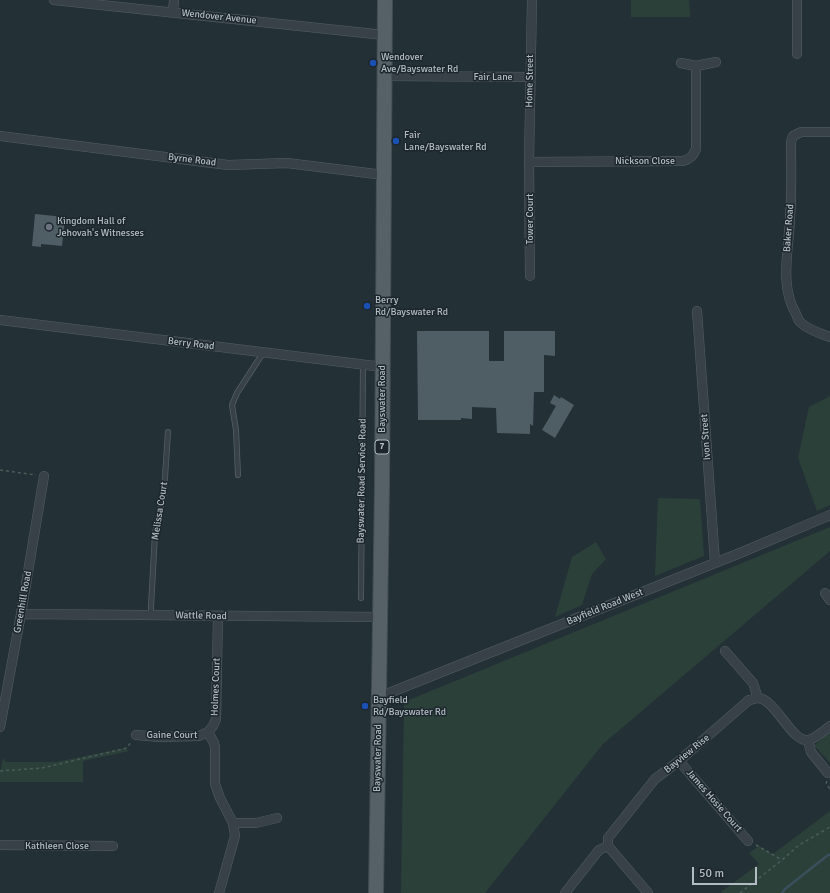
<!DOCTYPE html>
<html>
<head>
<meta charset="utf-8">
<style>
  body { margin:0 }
  #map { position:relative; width:830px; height:893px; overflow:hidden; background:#233036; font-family:Signika,sans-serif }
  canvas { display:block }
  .scale { position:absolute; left:692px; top:867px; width:65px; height:18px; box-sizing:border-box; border:2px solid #b1bcc3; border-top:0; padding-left:5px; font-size:12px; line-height:14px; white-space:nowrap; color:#b1bcc3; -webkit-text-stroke:3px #1c262c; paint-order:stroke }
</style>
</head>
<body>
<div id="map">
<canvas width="830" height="893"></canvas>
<div class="scale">50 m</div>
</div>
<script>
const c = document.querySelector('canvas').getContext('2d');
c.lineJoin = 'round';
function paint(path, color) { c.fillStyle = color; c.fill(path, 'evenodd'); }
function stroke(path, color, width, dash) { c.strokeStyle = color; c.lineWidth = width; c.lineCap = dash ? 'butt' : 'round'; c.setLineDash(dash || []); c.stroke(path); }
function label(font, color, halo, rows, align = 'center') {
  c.font = font + ' Signika,sans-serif'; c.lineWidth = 3; c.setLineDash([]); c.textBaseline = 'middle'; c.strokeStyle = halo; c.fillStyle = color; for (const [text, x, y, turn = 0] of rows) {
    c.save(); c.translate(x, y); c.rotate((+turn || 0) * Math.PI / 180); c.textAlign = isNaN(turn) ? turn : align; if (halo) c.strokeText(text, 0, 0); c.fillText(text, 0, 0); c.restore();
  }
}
const green = new Path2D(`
  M631,0h58l1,17h-59z
  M830,396v109l-13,6 -19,-53 11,-51z
  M658,498l42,1 4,57 -49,20z
  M830,527v24l-227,193 -118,149h-84l3,-191z
  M596,542l10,17 -14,15 -10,31 -27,12 17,-60z
  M830,733v30l-16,-18z
  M125,748l4,3 -46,10v21h-83v-9l3,-15 3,4h50z
  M830,811v82h-109l1,-2 37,-27 -10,-11 10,-7 14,8z`);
const stream = new Path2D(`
  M782,893l3,-4 43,-34h2`);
const building = new Path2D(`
  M35,214l30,3 -3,29 -21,-2v3l-9,-1z
  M417,331h72v30h15v-30h51v25l-11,-1v37h-10l-1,34 -3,-2v10l-33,-1 -1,-25 -24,-1v12l-11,-1v2h-43z
  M554,395l6,4 1,-2 13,8 -19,33 -13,-8 14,-24 -6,-3z`);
const path = new Path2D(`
  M0,470l36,5
  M0,771l42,-3 85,-20 4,-6
  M827,781l-1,3 4,5
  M756,845l26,15
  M740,893l42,-33 17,-15 31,-18`);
const service = new Path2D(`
  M238,475l-2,-45 -4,-25 5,-12 26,-40
  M361,598l2,-234
  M151,615v-8l4,-74 9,-41 4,-60`);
const minor = new Path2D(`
  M54,0l330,35
  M797,0v54
  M173,12l1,-12
  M681,63l15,3 20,-4
  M385,76l145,1
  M830,132h-29l-8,4 -2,6c0,25 1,51 -1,76 -1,32 -11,67 6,96 1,2 2,6 4,8 7,7 21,12 30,15
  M0,136l228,29 59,-2 97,12
  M529,162l154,-1c7,-2 10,-5 13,-12v-83
  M530,276l-1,-114 3,-162
  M697,311l18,251
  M0,320l383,47
  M825,593l5,7
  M21,614l359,3
  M218,616l-2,103 -3,7 -5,6 6,11 1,4v37l5,14 13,25 2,13 -16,57
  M725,651l28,32 5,15
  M379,697l361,-144 90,-38
  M0,727l21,-113 23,-138
  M136,735l24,2 39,-1 9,-4
  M808,740l3,12 17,21
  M679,761l69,80
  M233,823h23l21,-5
  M0,845l113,1
  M565,893l34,-43 9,-4
  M648,893l-40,-47v-8l47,-59 24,-18 70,-61c2,0 6,-2 9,-2 18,1 34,46 51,42 8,-3 15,-9 21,-14`);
const primary = new Path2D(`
  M376,893l6,-407 3,-486`);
const markers = [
  [373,63,4,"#1a4fb4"],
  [396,141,4,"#1a4fb4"],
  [49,227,4,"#6b7280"],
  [367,306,4,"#1a4fb4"],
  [365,706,4,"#1a4fb4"]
];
const shields = [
  [382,447,14]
];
const shieldNames = [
  ["7",382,447]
];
const streetNames = [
  ["Wendover Avenue",219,17,6],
  ["Fair Lane",493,77],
  ["Home Street",530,81,-89],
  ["Byrne Road",192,160,7],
  ["Nickson Close",645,161],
  ["Tower Court",530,219,-90],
  ["Baker Road",789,228,-86],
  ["Berry Road",191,344,7],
  ["Bayswater Road",382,399,-90],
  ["Ivon Street",706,437,-94],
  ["Bayswater Road Service Road",362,481,-89],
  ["Melissa Court",160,511,-81],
  ["Greenhill Road",23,602,-80],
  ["Bayfield Road West",605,607,-22],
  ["Wattle Road",201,616,1],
  ["Holmes Court",216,687,-88],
  ["Gaine Court",172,735],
  ["Bayview Rise",687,754,-39],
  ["Bayswater Road",378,758,-89],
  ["James Hosie Court",714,801,49],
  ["Kathleen Close",57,846]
];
const poiNames = [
  ["Wendover",381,57],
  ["Ave/Bayswater Rd",381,69],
  ["Fair",404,135],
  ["Lane/Bayswater Rd",404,147],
  ["Kingdom Hall of",57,221],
  ["Jehovah's Witnesses",57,233],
  ["Berry",375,300],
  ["Rd/Bayswater Rd",375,312],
  ["Bayfield",373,700],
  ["Rd/Bayswater Rd",373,712]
];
paint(green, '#2c403a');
stroke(stream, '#394f5b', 2.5);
paint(building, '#4f5d65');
stroke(service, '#545f65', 6);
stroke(minor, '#545f65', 10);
stroke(primary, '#434d53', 16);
stroke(path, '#4a5b59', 1.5, [3, 3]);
stroke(service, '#374147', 4.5);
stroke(minor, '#374147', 9);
stroke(primary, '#556067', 14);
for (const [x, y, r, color] of markers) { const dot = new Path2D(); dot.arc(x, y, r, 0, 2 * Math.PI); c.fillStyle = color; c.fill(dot); stroke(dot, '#1c262c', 1.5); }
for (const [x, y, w] of shields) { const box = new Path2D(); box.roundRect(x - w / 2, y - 7, w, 14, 3); c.fillStyle = '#1c262c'; c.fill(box); stroke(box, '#b1bcc3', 1); }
label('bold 9px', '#b1bcc3', null, shieldNames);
label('10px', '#b1bcc3', '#1c262c', streetNames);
label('10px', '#b1bcc3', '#1c262c', poiNames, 'left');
</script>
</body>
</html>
